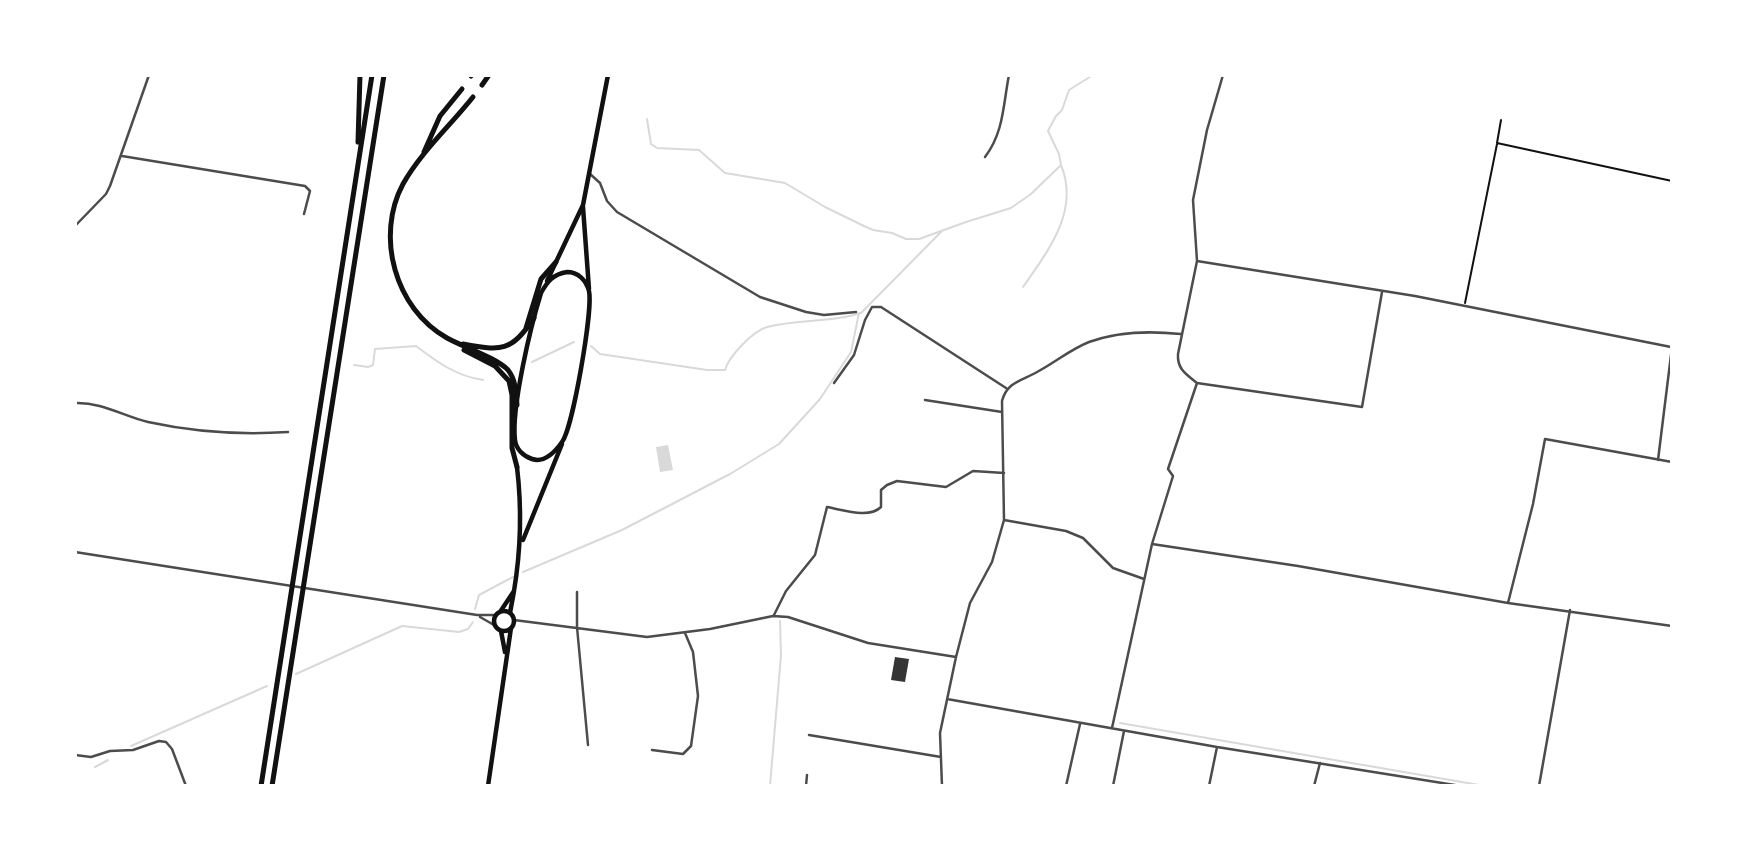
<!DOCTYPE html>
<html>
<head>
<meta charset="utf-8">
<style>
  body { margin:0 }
  #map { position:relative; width:1747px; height:861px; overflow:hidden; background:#fff; font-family:Figtree,sans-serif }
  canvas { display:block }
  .frame { position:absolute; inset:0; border:77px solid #fff; pointer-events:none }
</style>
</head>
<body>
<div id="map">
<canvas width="1747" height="861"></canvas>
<div class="frame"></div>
</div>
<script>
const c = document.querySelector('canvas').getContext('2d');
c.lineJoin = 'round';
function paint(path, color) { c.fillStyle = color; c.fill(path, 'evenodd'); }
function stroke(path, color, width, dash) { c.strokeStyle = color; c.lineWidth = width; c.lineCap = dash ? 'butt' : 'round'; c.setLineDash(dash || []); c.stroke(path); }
const water = new Path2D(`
  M668,445l5,25 -13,2 -4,-25z`);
const stream = new Path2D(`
  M647,119l4,25 6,4 42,2 26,23 60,10 40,24 39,19 9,4 19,3 14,6h13l47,-17 45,-14 20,-14 30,-29 -2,-11 -11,-23 8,-15 6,-6 7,-20 24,-15
  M1023,287c25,-36 57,-76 38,-122
  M591,346l9,8 107,16h18c4,-14 28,-39 42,-43 31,-8 63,-4 94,-14l81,-82
  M532,362l42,-20
  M354,365l14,2 5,-2 2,-16 41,-3c21,16 40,30 67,34
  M523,572l99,-42 108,-56 49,-30 41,-45 31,-47 8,-39
  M475,609l4,-14 34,-18
  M296,674l106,-48 57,6 9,-3 5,-7
  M1120,723l365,63
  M131,746l136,-60
  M95,767l13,-7
  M770,786l11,-131 -1,-34`);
const building = new Path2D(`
  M895,657l14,2 -4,23 -14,-2z`);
const path = new Path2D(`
  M1501,120l-4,23 175,38
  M1465,303l32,-159`);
const minor = new Path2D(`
  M122,156l183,30 5,5 -6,23
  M985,157c19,-25 18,-52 24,-82
  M589,173l11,10 7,18 10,11 143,85 46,15 18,3 32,-3
  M75,226l31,-32 4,-8 39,-111
  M1197,261l218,35 256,51
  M834,383l20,-28 11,-35 7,-13h9l125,81
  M1197,383l165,24 20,-115
  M925,400l77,12
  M75,403c27,-1 48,13 73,19 46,10 94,13 140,10
  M1658,460l14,-113
  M1004,520l62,11 17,7 30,30 31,11
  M1152,544l146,22 210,37 164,23
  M75,552l402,63h19
  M577,592v35l11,118
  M1508,603l25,-99 12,-65 127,23
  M774,615l12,-24 29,-36 12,-48c17,3 42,12 54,0v-17l6,-5 10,-4 49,6 27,-16 31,2
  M480,617l14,8
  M514,620l133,17 63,-8 63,-13 15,1 80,26 88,14
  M947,699l270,48 244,39
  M1112,728l40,-184 21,-68 -5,-7 29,-86c-11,-9 -20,-14 -19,-29l19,-93 -4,-61 14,-70 16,-55
  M809,735l132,22
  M652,750l31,4 8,-8 7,-50 -5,-44 -8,-19
  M75,755l16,2 19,-6 23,-1 26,-9 7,1 6,7 14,37
  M806,786l1,-11
  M942,786l-2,-53 16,-76 14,-54 22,-41 12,-42 -2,-119c5,-19 19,-20 35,-29 17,-9 34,-23 52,-30 30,-11 61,-11 92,-8
  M1066,786l14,-62
  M1113,786l11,-55
  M1209,786l8,-39
  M1314,786l6,-23
  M1539,786l31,-176
  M1671,786l1,-4`);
const secondary = new Path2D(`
  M583,207l6,82
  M567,272c11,0 19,8 22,19 4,19 -16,136 -27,151 -7,10 -18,21 -30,17 -9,-3 -16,-10 -17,-19 -4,-32 16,-115 26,-147 6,-11 12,-19 26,-21z
  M547,281l36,-76 25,-130
  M523,540l39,-96
  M514,591c7,-42 8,-82 3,-124
  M494 621a10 10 0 1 1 20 0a10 10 0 1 1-20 0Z
  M500,612l14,-21 -4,22
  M501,631l4,21
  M488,786l23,-158`);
const motorway = new Path2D(`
  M471,76l1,-1
  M482,85l7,-10
  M473,97c-23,29 -52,55 -70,87 -28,52 -8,125 44,154 16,9 50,20 61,32 8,10 8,23 9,35
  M358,142l2,-67
  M424,152l16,-36 22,-27
  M526,328l15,-49 15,-17
  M463,344c39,7 48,8 71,-26
  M464,350l31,16 14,15 3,14v53l5,19
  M261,786l111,-711
  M272,786l112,-711`);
paint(water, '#d9d9d9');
stroke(stream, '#d9d9d9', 2);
paint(building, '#353535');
stroke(path, '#111', 2);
stroke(minor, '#4c4c4c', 2.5);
stroke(secondary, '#111', 4.5);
stroke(motorway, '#111', 5);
</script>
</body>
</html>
